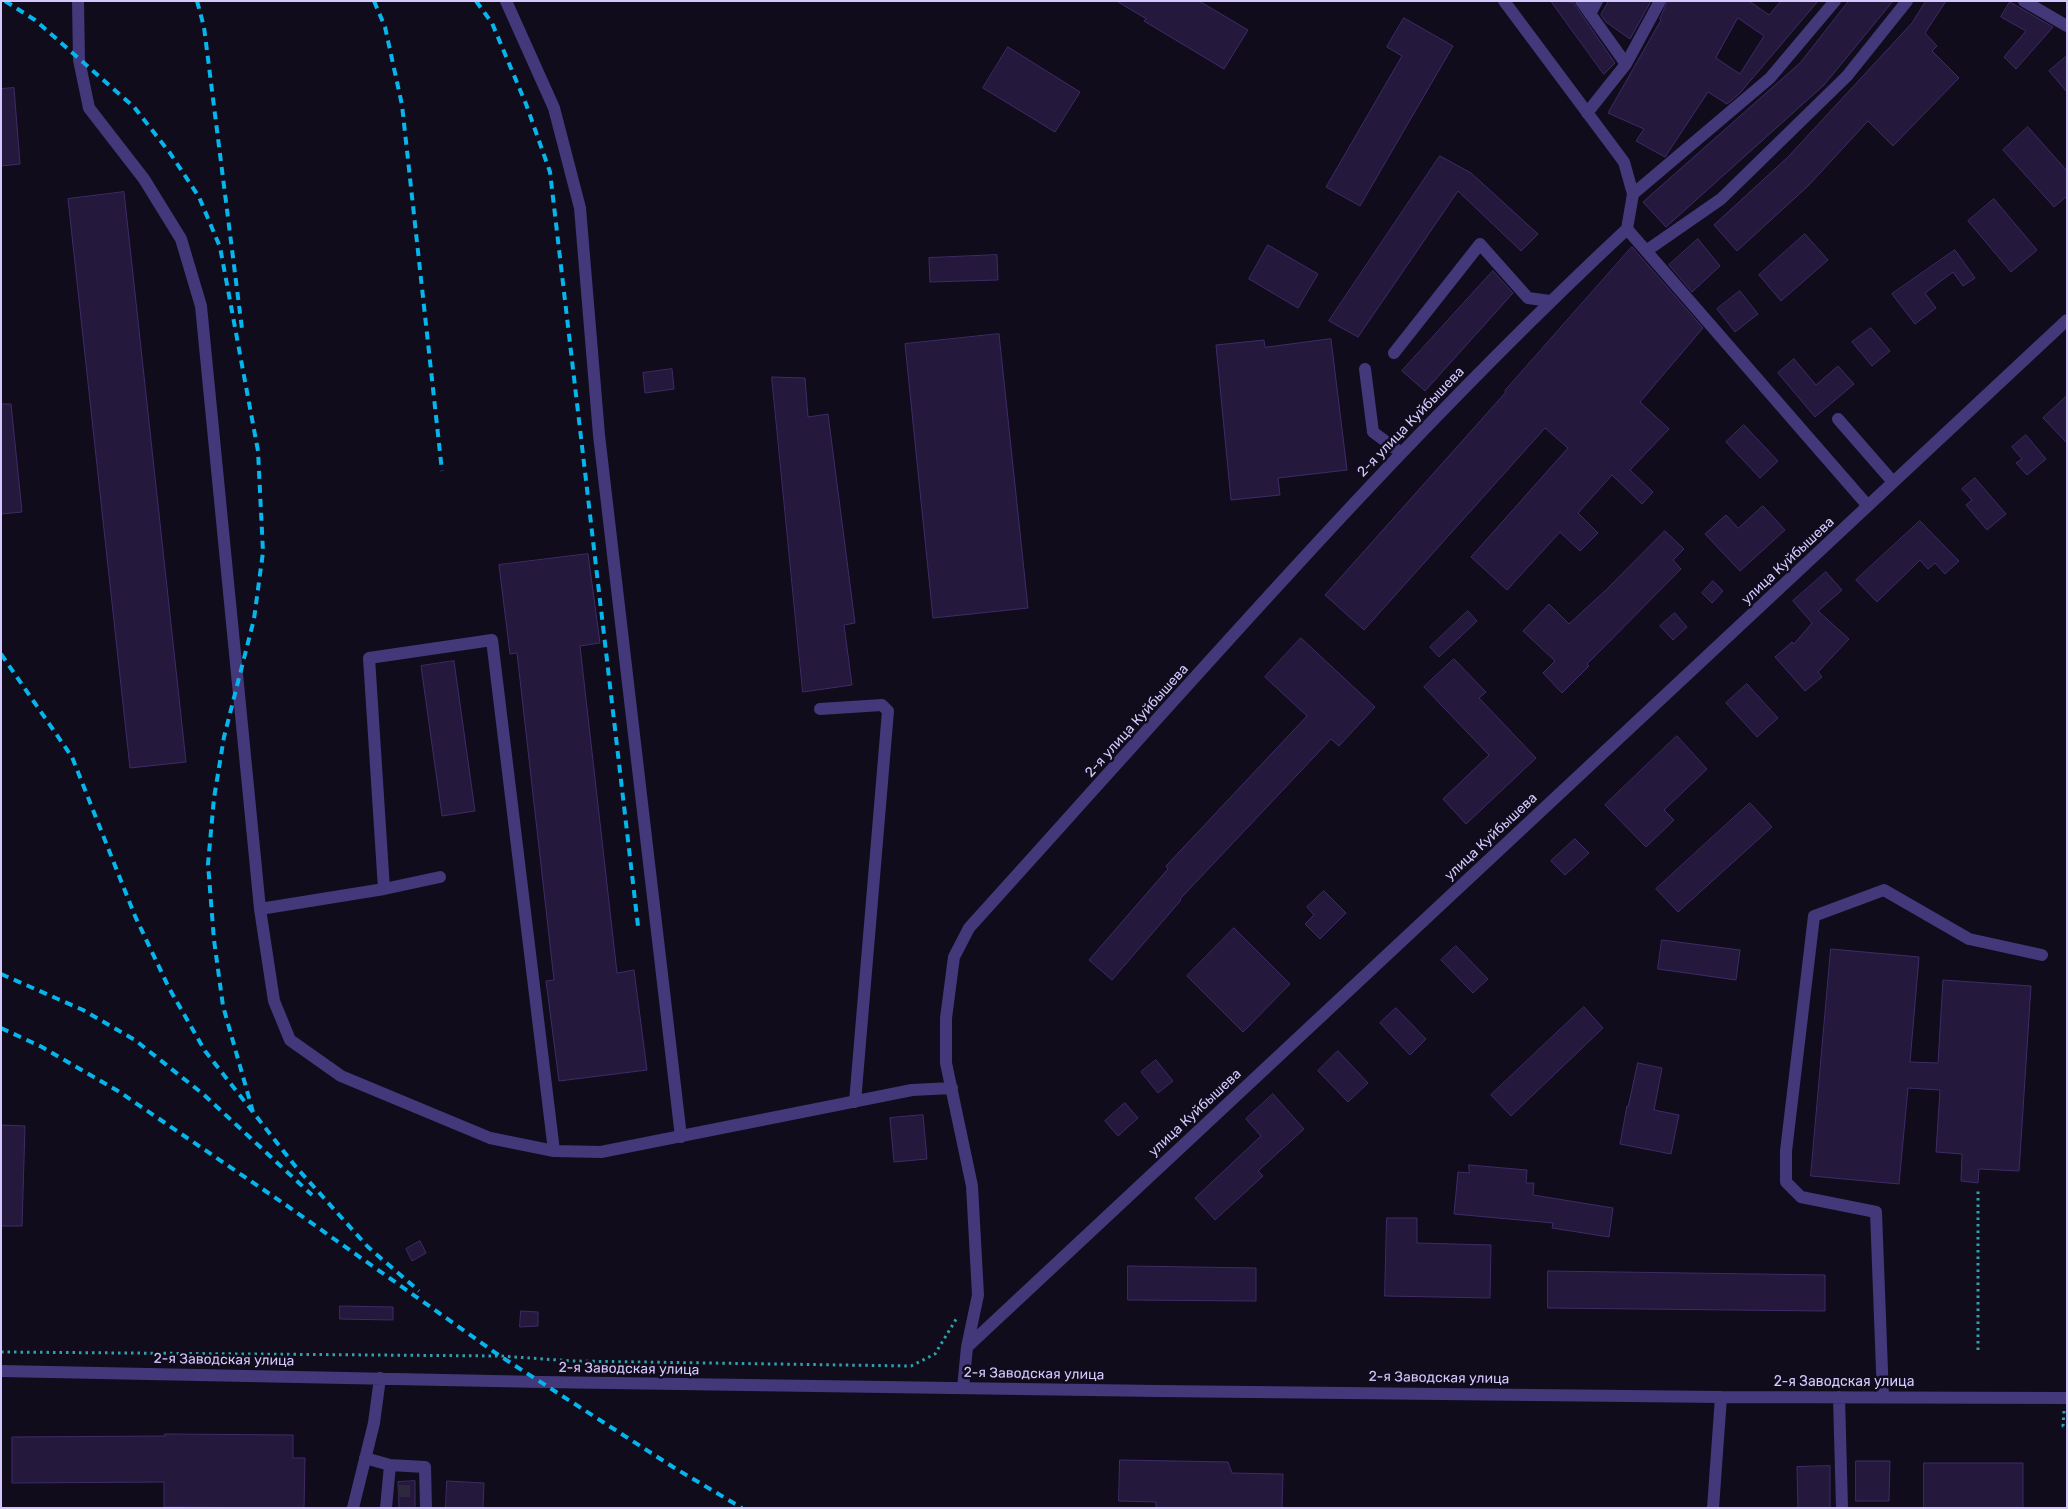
<!DOCTYPE html>
<html>
<head>
<meta charset="utf-8">
<style>
  body { margin:0 }
  #map { position:relative; width:2068px; height:1509px; overflow:hidden; background:#100c1c; font-family:Rubik,sans-serif }
  canvas { display:block }
  .frame { position:absolute; inset:0; border:2px solid #d5c8fe; pointer-events:none }
</style>
</head>
<body>
<div id="map">
<canvas width="2068" height="1509"></canvas>
<div class="frame"></div>
</div>
<script>
const c = document.querySelector('canvas').getContext('2d');
c.lineJoin = 'round';
function paint(path, color) { c.fillStyle = color; c.fill(path, 'evenodd'); }
function stroke(path, color, width, dash) { c.strokeStyle = color; c.lineWidth = width; c.lineCap = dash ? 'butt' : 'round'; c.setLineDash(dash || []); c.stroke(path); }
function label(font, color, halo, rows, align = 'center') {
  c.font = font + ' Rubik,sans-serif'; c.lineWidth = 5; c.setLineDash([]); c.textBaseline = 'middle'; c.strokeStyle = halo; c.fillStyle = color; for (const [text, x, y, turn = 0] of rows) {
    c.save(); c.translate(x, y); c.rotate((+turn || 0) * Math.PI / 180); c.textAlign = isNaN(turn) ? turn : align; if (halo) c.strokeText(text, 0, 0); c.fillText(text, 0, 0); c.restore();
  }
}
const building = new Path2D(`
  M1117,1h82l49,29 -24,39 -80,-48 2,-2z
  M1551,1l22,1 42,61 -11,11z
  M1609,1h42l-21,38 -24,-17 -5,-7z
  M1668,1h81l20,14 12,-14h37l-78,92 -13,11 -19,-12 -43,65 -29,-16 8,-12 -36,-16 53,-93 -1,-1zM1738,18l26,18 -24,38 -24,-16z
  M1849,1h44l-69,84 -158,142 -23,-25 157,-139z
  M1926,1h20l-21,32 12,13 -5,5 27,27 -66,68 -25,-25 -60,65 -71,65 -23,-26 74,-68 124,-134z
  M2010,2l43,25 -37,42 -12,-12 22,-26 -25,-14z
  M1404,18l49,28 -93,160 -34,-19 76,-131 -15,-9z
  M1008,47l72,45 -25,40 -72,-44z
  M2067,56v36l-18,-21z
  M14,88l6,76 -19,2v-77z
  M2028,127l39,44v25l-13,11 -51,-57z
  M1440,156l31,17 67,61 -17,17 -63,-60 -100,146 -29,-16z
  M124,192l62,570 -56,6 -62,-569z
  M1994,199l43,51 -26,22 -43,-51z
  M1805,234l23,26 -47,41 -22,-26z
  M1698,239l22,27 -28,26 -23,-27z
  M1268,245l50,29 -20,34 -49,-29z
  M1632,247l71,81 -63,74 29,27 -39,41 23,22 -11,12 -30,-29 -34,38 20,20 -18,18 -20,-19 -53,58 -36,-33 97,-109 -23,-20 -181,202 -39,-35 181,-203 -1,-1z
  M1955,250l20,28 -12,8 -10,-14 -28,21 11,15 -21,16 -23,-30z
  M997,255l1,25 -68,2 -1,-24z
  M1493,271l20,22 -88,98 -23,-20z
  M1740,291l18,23 -23,18 -18,-23z
  M1871,328l19,23 -18,15 -20,-24z
  M999,334l29,274 -95,10 -28,-274z
  M1331,339l16,131 -69,8 2,17 -49,5 -15,-155 48,-5 1,7z
  M1794,359l22,26 22,-19 16,18 -39,33 -37,-44z
  M672,369l2,20 -29,4 -2,-20z
  M772,377l33,1 3,39 20,-3 27,209 -11,2 8,60 -49,7z
  M2067,396v47l-24,-25z
  M1,404h10l11,108 -21,2z
  M1744,425l34,36 -18,17 -34,-36z
  M2026,435l20,24 -19,16 -11,-12 6,-4 -10,-12z
  M1975,478l31,36 -19,16 -21,-25 6,-5 -10,-11z
  M1763,506l22,24 -45,41 -35,-37 21,-19 12,13z
  M1920,521l39,40 -14,13 -10,-11 -7,6 -8,-9 -43,42 -21,-22z
  M1665,531l19,18 -11,11 8,9 -94,95 2,2 -27,27 -19,-20 12,-12 -32,-30 26,-27 20,20 37,-34z
  M588,554l12,89 -20,3 37,327 17,-3 13,100 -88,11 -13,-100 8,-1 -37,-327 -7,1 -11,-89z
  M1826,572l16,18 -24,21 31,28 -31,33 4,5 -17,14 -30,-34 17,-15 2,2 18,-21 -19,-22z
  M1713,581l10,10 -11,12 -10,-10z
  M1468,611l9,10 -38,36 -9,-10z
  M1675,613l12,14 -14,13 -13,-14z
  M1301,638l74,69 -36,39 -8,-7 -151,160 1,1 -69,80 -23,-20 79,-91 -2,-3 141,-150 -42,-39z
  M1454,659l32,33 -7,6 57,60 -70,66 -23,-25 46,-44 -65,-68z
  M454,661l21,150 -33,5 -21,-150z
  M1747,684l31,34 -21,19 -31,-34z
  M1677,736l30,33 -43,41 10,10 -28,27 -41,-42z
  M1750,803l22,24 -94,85 -22,-23z
  M1575,839l14,14 -24,22 -14,-14z
  M1324,891l22,22 -26,26 -15,-15 9,-9 -7,-8z
  M1234,928l56,56 -47,48 -56,-56z
  M1662,940l78,10 -4,30 -78,-11z
  M1456,946l32,33 -15,14 -32,-33z
  M1831,949l88,8 -9,105 28,1 5,-83 88,6 -12,185 -40,-2 -1,14 -17,-2 1,-27 -26,-2 4,-62 -32,-2 -9,96 -88,-8z
  M1584,1007l19,21 -92,88 -20,-21z
  M1396,1008l30,31 -16,16 -30,-32z
  M1338,1051l30,32 -20,19 -30,-31z
  M1156,1060l17,21 -15,12 -17,-21z
  M1638,1063l24,5 -8,42 25,5 -8,39 -51,-10 7,-38h1z
  M1273,1094l31,35 -46,42 5,5 -48,44 -20,-22 66,-62 -15,-17z
  M1125,1103l13,15 -20,18 -13,-15z
  M923,1115l4,44 -33,3 -4,-44z
  M1,1125l24,1 -3,100h-21z
  M1469,1165l58,5 -1,13h8l-1,12 80,13 -4,29 -57,-9 1,-5 -99,-9 4,-42 11,1z
  M1387,1218h30v25l74,2 -1,53 -105,-2z
  M420,1241l6,12 -14,8 -6,-12z
  M1128,1266l128,2v33l-128,-1z
  M1548,1271l277,4v36l-277,-3z
  M340,1306l53,1v13l-53,-1z
  M521,1311l17,1v14l-18,1z
  M165,1434l128,1v23h12l-1,50 -140,-1v-25l-152,1v-46l153,-1z
  M1120,1460l108,2 4,11 51,1 -1,34h-126v-6l-37,-1z
  M1856,1461h34l-1,40h-33z
  M1924,1463h99v45h-99z
  M1830,1466v42h-32l-1,-41z
  M415,1481v27h-16l-1,-26z
  M447,1481l37,2 -1,25h-37z`);
const minorTunnel = new Path2D(`
  M398,1491h17`);
const path = new Path2D(`
  M1978,1350v-161
  M1,1352l499,4 73,5 338,5 24,-12 23,-38
  M2064,1411l-1,15 4,1`);
const minor = new Path2D(`
  M78,1l1,59 10,48 55,71 37,60 20,67 59,603 14,92 16,39 51,36 149,62 64,13 47,1 311,-62 40,-2
  M506,1l48,107 26,100 19,227 82,702
  M1504,1l120,161 9,32 -6,35
  M1581,1l45,63
  M2024,1l43,25
  M1590,14l7,-13
  M1587,113l39,-49 34,-63
  M1633,194l137,-116 65,-77
  M1627,229l241,277
  M1646,251l75,-52 126,-123 60,-75
  M1394,353l86,-109 48,54 22,3
  M1365,369l8,63 27,20
  M1838,419l55,63
  M820,709l62,-4 6,6 -33,391
  M384,889l-15,-231 123,-18 62,511
  M260,909l124,-20 56,-12
  M967,1347l11,-52 -6,-109 -26,-123v-45l8,-61 15,-29c215,-237 424,-481 658,-699
  M1,1371l541,11 616,9 563,6 346,1
  M963,1388l4,-41 1100,-1027
  M1839,1397l3,111
  M1883,1397l-7,-185 -75,-15 -15,-15v-31l28,-235 70,-26 85,49 73,16
  M365,1458l25,7 35,2 1,41
  M353,1508l21,-85 6,-45
  M386,1508l4,-43
  M1713,1508l8,-111`);
const rail = new Path2D(`
  M5,1l30,19 99,87 36,46 29,44 21,50 38,204 5,101 -9,67 -30,118 -10,61 -6,66 6,76 9,66 30,106
  M197,1l7,26 38,302
  M374,1l11,26 17,78 40,366
  M476,1l16,22 34,81 24,68 88,754
  M1,654l71,103 63,159 34,72 36,63 91,116 72,80 51,44
  M1,974l82,36 52,30 68,54 109,101
  M1,1028l41,19 76,44 168,114 214,151 173,111 69,41`);
const streetNames = [
  ["2-я улица Куйбышева",1411,422,-46],
  ["улица Куйбышева",1788,561,-43],
  ["2-я улица Куйбышева",1137,721,-48],
  ["улица Куйбышева",1491,837,-43],
  ["улица Куйбышева",1195,1113,-43],
  ["2-я Заводская улица",224,1360,1],
  ["2-я Заводская улица",629,1369,1],
  ["2-я Заводская улица",1034,1374,1],
  ["2-я Заводская улица",1439,1378,1],
  ["2-я Заводская улица",1844,1382]
];
paint(building, '#24183c');
stroke(building, '#3f2b67', 1);
stroke(minorTunnel, '#2e283e', 12, [12, 6]);
stroke(path, '#30a0aa', 3, [2.5, 4]);
stroke(minor, '#43387a', 12);
stroke(rail, '#06b5eb', 4, [8, 6]);
label('14px', '#d5c8fe', '#100c1c', streetNames);
</script>
</body>
</html>
